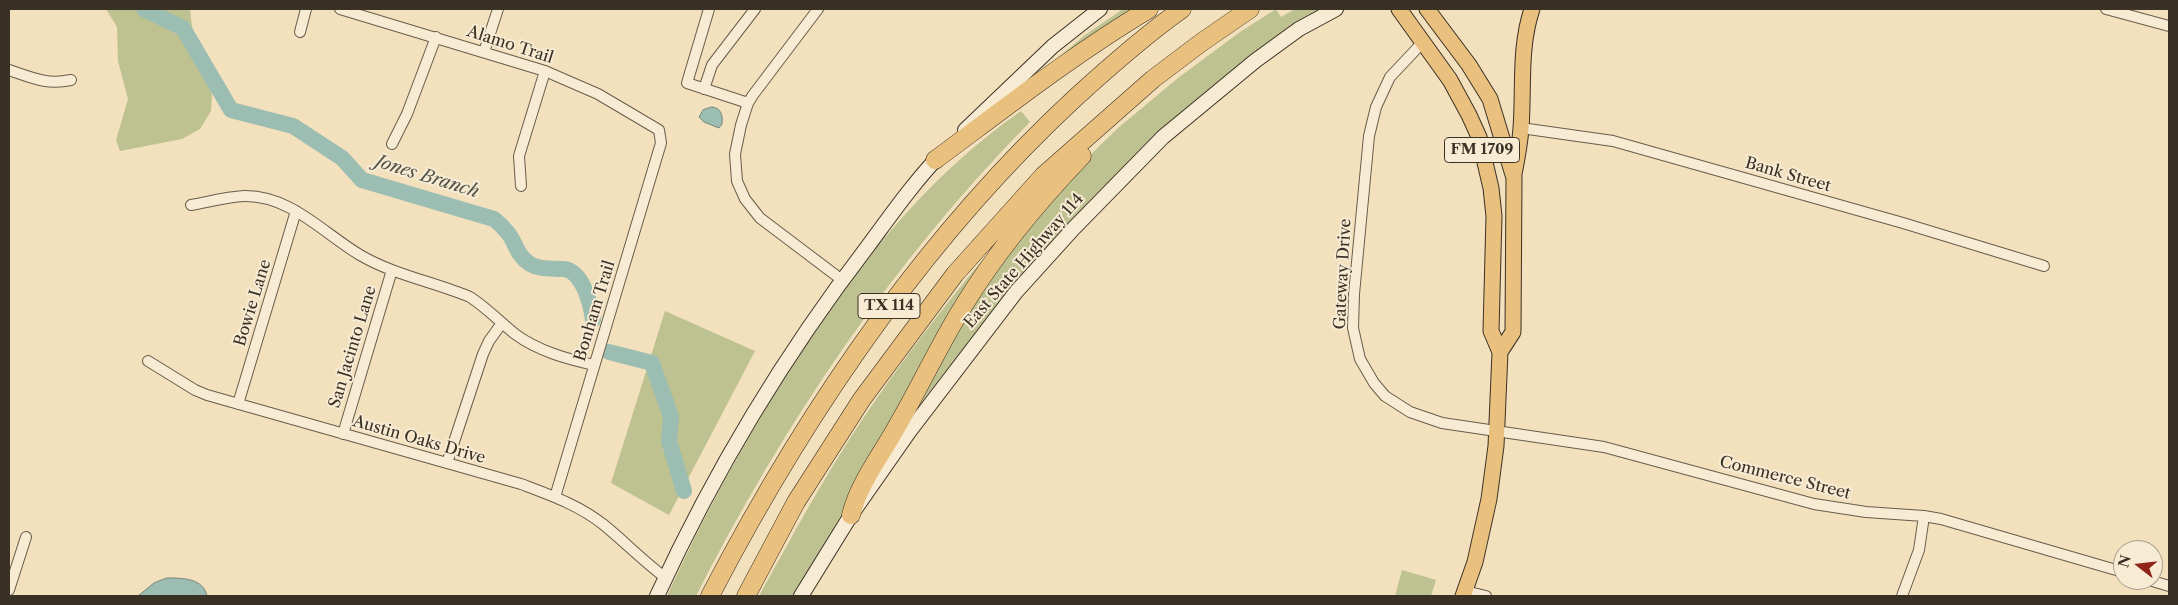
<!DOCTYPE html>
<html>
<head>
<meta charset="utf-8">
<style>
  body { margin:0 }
  #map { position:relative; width:2178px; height:605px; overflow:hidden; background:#f3e0bd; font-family:"Libre Caslon Text",serif }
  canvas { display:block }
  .frame { position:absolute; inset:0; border:10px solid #3a3125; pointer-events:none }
  .north { position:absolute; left:2113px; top:540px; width:50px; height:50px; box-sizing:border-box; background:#f7ebd4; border:1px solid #aba18e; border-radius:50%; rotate:286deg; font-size:14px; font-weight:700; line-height:20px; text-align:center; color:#3a3125 }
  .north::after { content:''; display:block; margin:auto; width:18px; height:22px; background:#8f2418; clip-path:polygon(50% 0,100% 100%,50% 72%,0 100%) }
</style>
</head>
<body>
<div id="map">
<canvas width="2178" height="605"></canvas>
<div class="frame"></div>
<div class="north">N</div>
</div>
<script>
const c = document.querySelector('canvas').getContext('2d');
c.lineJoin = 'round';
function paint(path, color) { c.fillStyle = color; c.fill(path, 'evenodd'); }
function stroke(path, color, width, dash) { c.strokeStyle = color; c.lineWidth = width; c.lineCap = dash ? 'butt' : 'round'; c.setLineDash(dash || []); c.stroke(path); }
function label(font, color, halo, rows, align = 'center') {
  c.font = font + ' "Libre Caslon Text",serif'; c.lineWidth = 4; c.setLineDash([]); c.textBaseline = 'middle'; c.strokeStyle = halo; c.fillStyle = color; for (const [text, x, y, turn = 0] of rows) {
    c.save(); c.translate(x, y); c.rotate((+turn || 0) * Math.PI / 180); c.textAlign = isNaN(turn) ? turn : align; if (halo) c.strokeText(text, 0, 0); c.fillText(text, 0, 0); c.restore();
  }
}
const green = new Path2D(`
  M106,9h84l2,18 20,67 -1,17 -11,18 -18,10 -62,12 -4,-11 12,-41 -10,-38 -1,-34z
  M1123,9h8l2,2 -95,64 47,-40z
  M1276,9l5,8 14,-8h27l-195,155 -119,128 -93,118 64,-119 98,-123 41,-40 60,-50 62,-46z
  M1021,111l9,11c-137,139 -246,301 -334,474h-29c36,-79 78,-156 125,-230 62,-97 133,-188 229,-255z
  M1003,236l-209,360h-35c32,-58 64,-117 101,-173 44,-66 92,-128 143,-187z
  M665,311l90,40 -86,164 -58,-32z
  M1402,570l34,10 -5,16h-36z`);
const water = new Path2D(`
  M712,107c9,1 11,8 10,17l-3,4 -15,-6 -5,-5 4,-7z
  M167,578c16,0 36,0 40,18h-69l16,-13z`);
const river = new Path2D(`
  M144,9l39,19 48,82 62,16 49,32 20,22 132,39c5,4 10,9 14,14 8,10 9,23 22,31 10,6 22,4 34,5 19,2 27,36 29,51
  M609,352l43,11 19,54 -2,24 15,50`);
const street = new Path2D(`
  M340,9l205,62 53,23 61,36 2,13 -106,354
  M709,9l-22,74 61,20
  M818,9l-65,86 -5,8 -7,22 -6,29 2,27 8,18 15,19 82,62
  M2106,9l63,17
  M300,32l6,-23
  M1423,42l-33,35 -14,30 -7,29 -15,158 -1,34 7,31 14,24 11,13 25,16 32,11 162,24 210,57 52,8 58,4 17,3 182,53
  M484,52l14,-43
  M9,70c24,8 37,15 62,10
  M704,89l8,-24 43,-56
  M1521,128l92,13 290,82 141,43
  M392,144l15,-30 29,-77
  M521,186l-2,-30 26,-85
  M191,205c17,-3 35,-8 53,-9 46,-1 79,37 116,59 34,20 74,27 110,42 17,11 30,25 45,37 23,17 52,25 79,31
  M148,361l47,29 12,5 314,89c29,11 58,21 83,41 21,17 40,37 62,53
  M238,404l58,-193
  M343,434l49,-164
  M447,463l36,-109 6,-13 13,-18
  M2149,580l20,6
  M9,590l17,-53
  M1465,591l21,5
  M1902,596l17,-46 5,-34`);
const secondary = new Path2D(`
  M965,130l88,-84 47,-37
  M657,596c57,-124 128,-242 211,-350 23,-31 46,-64 73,-92
  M801,596l50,-81 58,-83 107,-140 57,-63 90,-92 92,-76 44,-32 37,-20`);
const primary = new Path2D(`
  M1399,9l51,71 19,35 10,22 12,51 3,28 -3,115 9,21 -4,94 -7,53 -14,63 -12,34
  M1427,9l42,56 21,34 24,79 -1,154 -13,20
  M1514,174c3,-15 6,-31 7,-46 3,-41 -2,-80 11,-119`);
const highway = new Path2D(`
  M935,160c70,-52 139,-106 214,-151
  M851,515c8,-32 29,-58 45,-87 24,-41 43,-83 68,-123 33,-54 74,-103 118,-149
  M710,596c95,-183 212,-356 364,-497 35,-32 70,-63 108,-90
  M746,596l50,-94 66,-103 93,-125 88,-98 110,-97 49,-37 48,-33`);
const shields = [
  [1482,150,75],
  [889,306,62]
];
const shieldNames = [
  ["FM 1709",1482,150],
  ["TX 114",889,306]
];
const streetNames = [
  ["Alamo Trail",510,45,18],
  ["Bank Street",1788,175,16],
  ["East State Highway 114",1024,261,-49],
  ["Gateway Drive",1343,274,-87],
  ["Bowie Lane",253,303,-73],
  ["Bonham Trail",595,311,-73],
  ["San Jacinto Lane",353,347,-73],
  ["Austin Oaks Drive",419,440,16],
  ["Commerce Street",1785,478,14]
];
const waterNames = [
  ["Jones Branch",427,177,17]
];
paint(green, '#bdc290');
paint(water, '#9bbdb2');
stroke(water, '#74857a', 1);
stroke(river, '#9bbdb2', 16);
stroke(street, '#685d4b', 12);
stroke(secondary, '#3a3125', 16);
stroke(primary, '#3a3125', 17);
stroke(highway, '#3a3125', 19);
stroke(street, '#f7ebd4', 10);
stroke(secondary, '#f7ebd4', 14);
stroke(primary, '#eac07e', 15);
stroke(highway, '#eac07e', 18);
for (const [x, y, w] of shields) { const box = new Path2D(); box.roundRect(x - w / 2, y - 12.5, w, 25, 4); c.fillStyle = '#f7ebd4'; c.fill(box); stroke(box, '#3a3125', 1); }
label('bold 15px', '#3a3125', null, shieldNames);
label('16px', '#3a3125', '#f7ebd4', streetNames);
label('italic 18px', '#525448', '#f7ebd4', waterNames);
</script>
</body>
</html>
